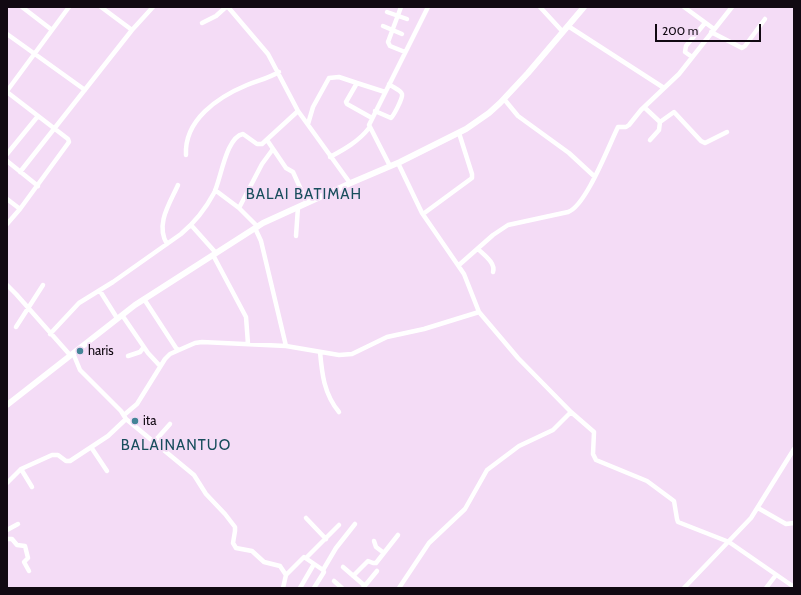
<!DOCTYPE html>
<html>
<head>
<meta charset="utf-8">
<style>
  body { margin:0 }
  #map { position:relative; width:801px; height:595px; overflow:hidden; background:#f4dcf6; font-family:Cabin,sans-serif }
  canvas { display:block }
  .frame { position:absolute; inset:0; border:8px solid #110912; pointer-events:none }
  .scale { position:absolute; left:655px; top:24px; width:106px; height:18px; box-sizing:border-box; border:2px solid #110912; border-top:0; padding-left:5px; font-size:12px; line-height:14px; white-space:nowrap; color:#110912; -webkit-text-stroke:3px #f4dcf6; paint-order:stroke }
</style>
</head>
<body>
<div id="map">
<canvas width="801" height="595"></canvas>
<div class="frame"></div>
<div class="scale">200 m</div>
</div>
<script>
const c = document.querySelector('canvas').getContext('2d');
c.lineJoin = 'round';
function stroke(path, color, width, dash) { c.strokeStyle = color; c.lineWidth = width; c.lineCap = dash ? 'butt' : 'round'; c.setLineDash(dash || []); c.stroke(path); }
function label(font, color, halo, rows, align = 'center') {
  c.font = font + ' Cabin,sans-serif'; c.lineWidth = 3.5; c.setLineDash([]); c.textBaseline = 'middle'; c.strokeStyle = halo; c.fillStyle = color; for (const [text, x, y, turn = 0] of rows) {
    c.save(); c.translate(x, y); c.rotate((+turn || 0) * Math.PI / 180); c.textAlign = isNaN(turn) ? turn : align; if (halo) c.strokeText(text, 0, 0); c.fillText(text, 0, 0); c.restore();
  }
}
const minor = new Path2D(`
  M22,7l30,23
  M101,7l31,23
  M228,7l40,47 30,57 52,72
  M401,7l-13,35 2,4 15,6
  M540,7l23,25
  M684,7l30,22
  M387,12l20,7
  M202,23l14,-7 10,-9
  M383,26l19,8
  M568,26l96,62
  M711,32l31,16 3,-2 20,-27
  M7,34l78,56
  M692,57l-7,-5 1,-6 19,-23
  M7,91l62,-84
  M7,92l61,47 1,3 -49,67 -13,15
  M504,99l14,17 51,37 26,24
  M644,107l16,15 14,-10 27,29 4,2 22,-11
  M375,111l16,7c3,-3 12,-20 11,-24 -1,-4 -10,-7 -13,-10
  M372,118l-25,-14 -1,-2 11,-19 28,9
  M308,124l5,-17 16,-29 10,-1 18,6
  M267,140l19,28 7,4 14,31
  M650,140l9,-10 1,-8
  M7,154l31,-38
  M186,155c-2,-35 32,-58 61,-70 12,-5 20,-6 32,-13
  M330,157c15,-8 29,-16 39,-29
  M7,161l31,25
  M398,163l24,50 42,61 15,38 39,46 53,54 23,20 -1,22 3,6 51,21 27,20 3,18 1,3 51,20 65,45
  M390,166l-21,-41 59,-118
  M20,172l112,-142 21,-23
  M215,190l24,18 19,19
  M7,199l13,10
  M239,208l23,-44 11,-15
  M423,214l49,-36v-4l-13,-41
  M191,225l25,28
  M255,228l6,13 25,105
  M296,236l2,-29
  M167,244c-12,-20 3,-41 11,-59
  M478,249c6,6 18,14 15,23
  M213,255l33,62 2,27
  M459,265l34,-30 15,-10 60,-13c18,-6 41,-67 50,-85h8l3,-2 12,-15 38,-36 53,-67
  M7,285l9,9 54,61
  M100,291l17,27
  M144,299l32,49 3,2 16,-7 7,-1 84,4 53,9 13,-1 35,-17 37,-8 55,-17
  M122,315l26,38 12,13
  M16,327l27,-42
  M50,334l29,-31 34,-21 68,-48c13,-11 25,-26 33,-41 7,-14 12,-56 29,-59l14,10h5l36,-33
  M320,352c2,22 4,42 19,60
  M73,353l7,17 41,41 5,8 68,56 12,19 19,20 10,13v4l-2,12 3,5 16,3 12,11 16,4 6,9 -3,13
  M128,356l12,-4 4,-5
  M124,415l13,-11 28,-45 5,-5 9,-4
  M154,442l16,-18
  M91,447l16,24
  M21,469l11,18
  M7,483l14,-14 31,-14h6l8,6h4l38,-25 18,-17
  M758,508l28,16 8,-1
  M306,518l20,21
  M7,530l11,-6
  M7,539h5l5,6 8,1 3,12 -4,4 5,9
  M374,541l2,6 8,6
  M306,558l33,-33
  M343,567l22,19
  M286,575l18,-18 19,13
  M353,576l15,-15 5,2h3l22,-28
  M334,581l8,7
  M300,588l14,-24
  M314,588l10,-16 -1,-2 13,-22 19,-24
  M363,588l14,-17
  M399,588l30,-45 36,-34 22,-39 32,-24 34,-16 18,-18
  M684,588l67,-70 43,-69
  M766,588l10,-13`);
const major = new Path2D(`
  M7,405l128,-100 128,-82 90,-41 47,-20 66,-33 23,-16 11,-10 28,-30 56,-66`);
const markers = [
  [80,351,4,"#448497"],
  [135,421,4,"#448497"]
];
const poiNames = [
  ["haris",88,351],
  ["ita",143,421]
];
const quarterNames = [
  ["BALAI BATIMAH",304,195],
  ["BALAINANTUO",176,446]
];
stroke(minor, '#fff', 4.5);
stroke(major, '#fff', 6);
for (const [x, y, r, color] of markers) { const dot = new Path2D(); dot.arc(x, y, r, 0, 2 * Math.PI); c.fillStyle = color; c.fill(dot); stroke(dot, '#f4dcf6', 1.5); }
label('13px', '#110912', '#f4dcf6', poiNames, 'left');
c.letterSpacing = '1px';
label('15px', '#184d5c', '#f4dcf6', quarterNames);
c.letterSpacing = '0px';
</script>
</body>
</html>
